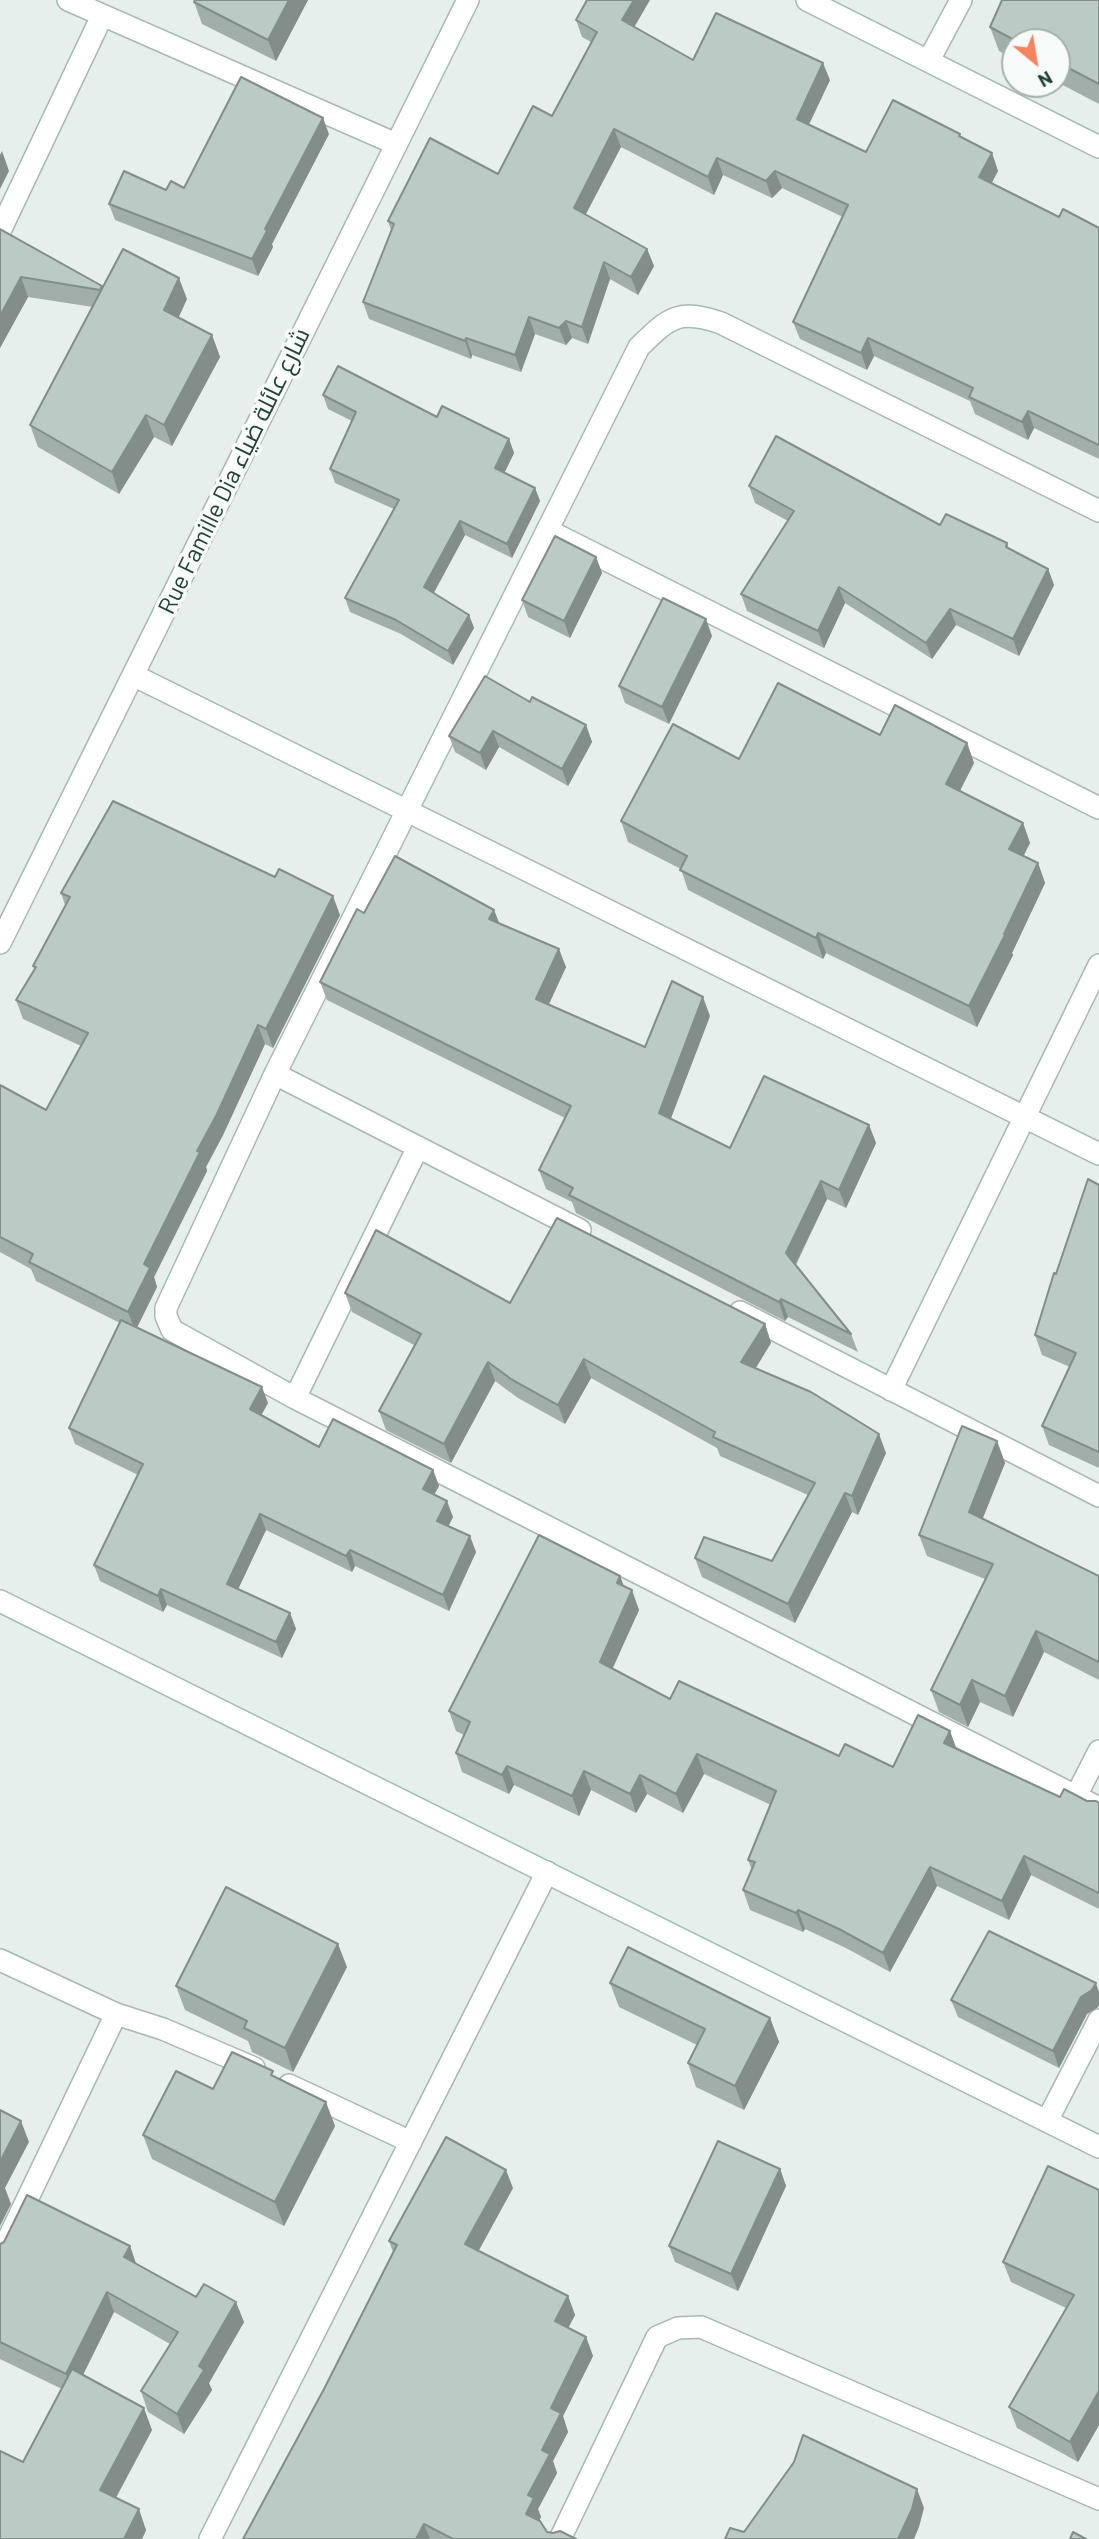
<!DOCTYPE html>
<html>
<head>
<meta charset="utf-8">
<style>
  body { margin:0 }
  #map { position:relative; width:1099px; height:2539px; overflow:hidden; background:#e6efeb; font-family:Barlow,sans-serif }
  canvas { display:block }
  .north { position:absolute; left:1001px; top:28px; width:70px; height:70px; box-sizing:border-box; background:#f7fbf9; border:2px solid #a3b1ad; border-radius:50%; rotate:150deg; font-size:19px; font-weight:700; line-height:28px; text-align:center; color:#24423a }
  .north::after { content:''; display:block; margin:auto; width:24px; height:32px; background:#f4845f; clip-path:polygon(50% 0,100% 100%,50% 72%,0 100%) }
</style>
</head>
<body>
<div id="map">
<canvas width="1099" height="2539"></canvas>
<div class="north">N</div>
</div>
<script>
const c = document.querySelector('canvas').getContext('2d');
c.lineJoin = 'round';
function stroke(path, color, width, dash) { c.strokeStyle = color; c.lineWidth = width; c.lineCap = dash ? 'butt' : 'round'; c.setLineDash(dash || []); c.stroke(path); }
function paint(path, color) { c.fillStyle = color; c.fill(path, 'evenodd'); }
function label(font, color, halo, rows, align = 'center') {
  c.font = font + ' Barlow,Cairo,sans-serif'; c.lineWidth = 7; c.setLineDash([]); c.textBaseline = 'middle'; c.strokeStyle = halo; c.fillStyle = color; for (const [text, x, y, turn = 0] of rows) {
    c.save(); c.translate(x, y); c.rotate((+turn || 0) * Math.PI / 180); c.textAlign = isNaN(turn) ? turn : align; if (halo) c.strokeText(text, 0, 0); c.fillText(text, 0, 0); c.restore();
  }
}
const street = new Path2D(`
  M68,0l328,144
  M929,60l32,-60
  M0,231l102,-215
  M1099,511l-378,-188c-43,-15 -52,-5 -82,24l-364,727 -109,234v8l6,14 123,68 804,410
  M547,530l552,278
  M133,675l966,479
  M0,943l468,-943
  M275,1074l305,156
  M740,1312l359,184
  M891,1390l208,-425
  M295,1398l123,-251
  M1076,1796l23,-45
  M0,1960l116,54 47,15 91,39
  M289,2085l122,57
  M1047,2121l52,-101
  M0,2256l116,-242
  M210,2539l337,-667
  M560,2539l97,-202 21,-9 23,-1 398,172`);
const secondary = new Path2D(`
  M807,0l292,147
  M0,1601l1099,546`);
const wall = new Path2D(`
  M195,0h113l-32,61 -74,-37 -8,-22z
  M1099,0v104l-42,-22v-40h-42v18l-16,-9 -9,-24z
  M576,20l58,7 59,33 137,20 -21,45 57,27 95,-15 31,16 6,18 -7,12 68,34 40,11v231l-65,-31 -6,12 -53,-26 -5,-13 -96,-45 -7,14 -67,-31 -7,-17 50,-105 -61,-29 -10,10 -49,-23 -9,20 -93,-48 -35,67 61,35 7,17 -16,29 -28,-16 -22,65 -16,-6 -6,7 -31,-11 -14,38 -49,-17 -1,4 -102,-40 -6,-17 28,-72 -3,-9 110,-47 54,-58 39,-74 -9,-5z
  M329,134l-57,110 1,3 -15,29 -143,-56 -6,-16 75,-16z
  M0,229l102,57 1,2 84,11 -9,19 34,17 8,22 -48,89 -18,-9 -35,57 -81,-47 -8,-22 63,-118 -65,-10 -28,51z
  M323,395l114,22 72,22 5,14 -10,20 31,15 5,13 -28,57 -47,-23 -31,58 35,22 5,13 -21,37 -52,-31 -51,-22 -5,-14 49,-89 -59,-26 -5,-14 22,-48 -24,-12z
  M749,486l191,39 67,18 2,6 39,20 6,16 -35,71 -63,-31 -24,34 -87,-56 -21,45 -77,-37 -6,-17 47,-73 -33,-18z
  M596,557l6,16 -32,65 -42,-21 -6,-17z
  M712,636l-43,88 -44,-21 -6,-17z
  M530,702l56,23 6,17 -24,44 -69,-39 -13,23 -31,-18 -6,-16z
  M880,735l87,8 7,20 -14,28 63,32 7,20 -7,13 15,7 7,20 -33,70 1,2 -36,72 -151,-74 -3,6 -135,-69 -7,-21 -53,-27 -7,-21 118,-62z
  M61,893l279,22 -67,133 -8,-4 -42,91 -17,32 1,4 -53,106 3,10 -20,41 131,75 -7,12 58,32 114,23 6,16 -5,9 19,22 -5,9 28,26 -27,59 -94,-45 -3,6 -86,-42 -28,59 52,24 6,16 -14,29 -115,-53 -4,7 -63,-31 -6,-16 44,-90 -63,-31 -6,-16 51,-105 -84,-42 -5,-12 -31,-17v-167l46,25 35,-64 -58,-27 -7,-19 18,-30 -1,-4 32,-61z
  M494,910l5,13 67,44 -17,37 96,43 65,-31 -39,102 59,30 139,-23 7,18 -30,65 -19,-9 -31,66 55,69 7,18 -70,-35 -3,4 -209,-108 -4,-11 -26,-13 -7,-19 26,-52 -238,-118 -7,-18z
  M1099,1185v283l-50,-23 -7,-19 28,-59 -28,-12 -7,-20 21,-61z
  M345,1293l165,10 255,21 6,19 -16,25 131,85 -28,62 -6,-3 -57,111 -93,-46 -7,-19 77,3 36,-66 -88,-39 -3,-8 -126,-70 -26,46 -47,-26 -23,-17 -44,82 -65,-33 -7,-19 35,-66 -62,-33z
  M997,1441l8,22 -23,55 117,58v104l-55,-28 -31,65 -33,-15 -12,25 -29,-15 -8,-22 54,-111 -58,-23 -8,-21z
  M620,1576l4,11 15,23 -27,58 58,31 169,57 54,11 57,-36 6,18 104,48 39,6v106l-68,-34 -22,45 -72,-34 -47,86 -44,-24 -41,-19 -2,3 -53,-22 -7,-20 9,-20 -4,-10 23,-55 -67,-31 -21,39 -36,-19 -11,19 -45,-23 -12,26 -65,-31 -5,9 -47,-22 -6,-19 8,-18 -8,-4 -7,-20z
  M347,1967l-54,105 -41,-20 -4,-11 -63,-31 -9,-24z
  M610,1983l160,35 9,24 -35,68 -48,-23 -8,-24 9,-18 -78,-38z
  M951,2000l147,7 -11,7 -28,54 -101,-51z
  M275,2076l60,50 -51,100 -132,-67 -9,-24 70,-46z
  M780,2169l6,17 -48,105 -63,-29 -6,-16z
  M513,2188l-35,63 90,45 7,19 -7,13 18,9 7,19 -30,60 5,16 -15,29 4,12 -19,36 3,8 -2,3 8,12 29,7h-333l81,-150 69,-137 -4,-11z
  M1099,2190v235l-21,37 -61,-34 -8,-21 57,-99 -55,-26 -8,-20z
  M0,2244l130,2 6,17 108,59 -35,61 3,7 -28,44 -36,-22 -7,-21 29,-47 -56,-32 -31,63 69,55 -36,68 30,32 -4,9h-142l23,-77 39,-73 -62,-30z`);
const shadedWall = new Path2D(`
  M289,0h19l-32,61 -8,-21z
  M634,0h16l-22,38 -6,-18z
  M823,63l7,17 -27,56 -6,-17z
  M323,118l6,16 -57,110 1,3 -15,29 -6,-17 13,-30z
  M614,129l7,18 -41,78 -6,-17z
  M2,151l7,20 -9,18v-34z
  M992,153l6,18 -12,23 -7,-17z
  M717,158l6,17 -9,20 -6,-18z
  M775,171l7,17 -10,10 -6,-17z
  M647,249l7,17 -16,29 -7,-18z
  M604,262l6,17 -22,65 -6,-17z
  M21,277l7,20 -28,51v-32z
  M179,278l8,21 -15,33 -8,-22z
  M529,317l6,17 -14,38 -6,-17z
  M566,321l6,17 -6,7 -7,-17z
  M212,335l8,22 -48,89 -8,-21z
  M466,338l6,17 -1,4 -6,-18z
  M868,338l6,18 -7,14 -6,-17z
  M1028,411l6,17 -6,12 -6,-18z
  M146,415l8,22 -35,57 -7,-22z
  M509,439l5,14 -14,29 -5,-14z
  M535,488l5,13 -28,57 -5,-14z
  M460,521l5,14 -36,66 -5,-14z
  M596,557l6,16 -32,65 -6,-17z
  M1048,569l6,16 -35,71 -6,-17z
  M839,587l6,16 -21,45 -6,-17z
  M950,609l6,16 -24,34 -6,-16z
  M469,615l5,13 -21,37 -5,-14z
  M706,619l6,17 -43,88 -7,-17z
  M586,725l6,17 -24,44 -6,-17z
  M493,731l6,16 -13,23 -6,-17z
  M967,743l7,20 -21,41 -7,-20z
  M1023,823l7,20 -13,26 -8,-20z
  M1038,863l7,20 -33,70 1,2 -36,72 -8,-21z
  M333,896l7,19 -67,133 -7,-19z
  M494,910l7,18 -12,-9z
  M818,933l8,20 -3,6 -7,-21z
  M559,949l7,18 -23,50 -7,-18z
  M703,997l7,19 -44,115 -7,-18z
  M258,1025l7,19 -42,91 -17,32 1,4 -53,106 3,10 -22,44 -7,-19 16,-48z
  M869,1125l7,18 -30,65 -7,-18z
  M821,1181l6,18 -35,72 -6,-18z
  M781,1299l7,18 -3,4 -6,-19z
  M765,1324l6,19 -23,38 -7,-19z
  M584,1359l7,19 -26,46 -7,-19z
  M488,1362l7,19 -44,82 -7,-19z
  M262,1387l6,16 -12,22 -6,-16z
  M879,1434l7,19 -28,62 -6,-19z
  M997,1441l8,22 -28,70 -8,-21z
  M433,1470l6,16 -11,19 -5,-16z
  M845,1493l7,19 -57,111 -7,-19z
  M447,1501l6,16 -10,20 -6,-16z
  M260,1514l6,16 -33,70 -6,-16z
  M470,1536l6,16 -27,59 -6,-16z
  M350,1550l5,16 -3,6 -6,-16z
  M620,1576l7,19 -10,-12z
  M161,1589l6,16 -4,7 -5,-16z
  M632,1590l7,20 -32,71 -7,-19z
  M290,1613l6,16 -14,29 -6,-16z
  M1036,1631l8,21 -31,65 -8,-21z
  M972,1680l8,22 -12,25 -8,-22z
  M950,1731l7,19 -13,-7z
  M697,1754l7,20 -21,39 -7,-19z
  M507,1766l7,19 -5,9 -7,-19z
  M584,1771l7,19 -12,26 -7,-20z
  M640,1775l7,19 -11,19 -6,-19z
  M1024,1856l7,19 -22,45 -7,-19z
  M930,1867l7,19 -47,86 -7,-19z
  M798,1910l7,19 -2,3 -7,-19z
  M338,1944l9,23 -54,105 -8,-24z
  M1096,1983l3,9v13l-1,2 -11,7 -28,54 -6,-17 28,-54z
  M770,2018l9,24 -35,68 -9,-24z
  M326,2102l9,24 -51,100 -9,-24z
  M21,2121l8,21 -24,46 6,16 -11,22v-64z
  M780,2169l6,17 -48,105 -7,-17z
  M506,2170l7,18 -41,75 -7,-19z
  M130,2246l7,21 -13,-10z
  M107,2292l7,20 -41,83 -7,-21z
  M568,2296l7,19 -13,25 -7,-19z
  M236,2302l8,20 -35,61 3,7 -28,44 -7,-20 22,-48z
  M586,2337l7,19 -30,60 5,16 -15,29 4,12 -19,36 3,8 -8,15 -7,-18 2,-19 14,-45 9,-42z
  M1099,2391v34l-21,37 -8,-20z
  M144,2408l8,22 -44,82 -8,-22z
  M917,2489l7,19 -5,19 -5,12h-16z
  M139,2509l7,21 -4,9h-18z
  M424,2524l6,15h-14z`);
const building = new Path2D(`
  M195,0h94l-21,40 -74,-38z
  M587,0h47l-12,20 71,40 23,-47 107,50 -26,56 69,33 27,-52 67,34 -1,2 33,17 -13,24 80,40 4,-8 36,19v217l-71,-34 -6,11 -53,-25 4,-9 -105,-50 -7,15 -68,-31 55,-117 -73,-34 -9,10 -49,-23 -9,19 -94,-48 -40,79 73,41 -16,28 -27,-15 -22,65 -16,-6 -7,7 -30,-11 -14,38 -49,-17 -1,3 -102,-39 31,-78 -6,-3 42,-83 68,36 35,-68 19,10 45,-84 -21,-12z
  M1002,0h97v84l-42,-22v-20h-39l-28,-15z
  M241,77l82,41 -58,111 2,2 -15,28 -143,-55 15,-33 42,19 5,-9 13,7z
  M0,229l102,57 -2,4 -79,-13 -21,39z
  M123,249l56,29 -15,32 48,25 -48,90 -18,-10 -34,57 -82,-47z
  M338,366l99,51 5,-11 67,33 -14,29 40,20 -28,56 -47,-23 -36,66 45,28 -21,36 -52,-31 -51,-22 54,-98 -69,-31 26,-57 -33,-17z
  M776,436l164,89 6,-11 61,29 -1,4 42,22 -35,70 -63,-30 -24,34 -87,-56 -21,44 -77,-37 53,-83 -45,-25z
  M555,536l41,21 -32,64 -42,-21z
  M663,598l43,21 -44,88 -43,-21z
  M485,676l45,26 2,-5 54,28 -24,44 -69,-38 -13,22 -31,-17z
  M778,683l102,52 15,-30 72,38 -21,41 77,39 -14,26 29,14 -34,71 1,1 -36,71 -151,-73 -2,5 -136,-68 7,-14 -66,-35 52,-97 66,35z
  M113,801l162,76 4,-8 54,27 -67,133 -8,-4 -42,91 -19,35 3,1 -56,112 6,4 -22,44 -99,-50 4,-8 -33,-17v-152l46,25 42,-77 -72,-33 20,-33 -3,-1 37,-69 -9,-4z
  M395,856l99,54 -5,9 70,30 -23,50 109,48 27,-66 31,16 -44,116 71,35 34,-72 105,49 -30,65 -18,-9 -35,72 65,81 -70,-35 -2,3 -210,-107 4,-7 -34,-18 32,-64 -251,-124 37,-73 7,4z
  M1088,1179l11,6v267l-57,-26 34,-73 -41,-18 19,-62 2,1z
  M557,1218l208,106 -24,38 70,30 68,42 -27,62 -7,-3 -57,111 -93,-46 9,-21 68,24 43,-78 -102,-46 2,-5 -131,-73 -26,46 -47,-26 -23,-17 -44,82 -65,-33 42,-77 -76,-41 31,-63 134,73z
  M121,1320l141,67 -12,22 69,38 14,-28 100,51 -10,19 24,12 -10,20 33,15 -27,59 -93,-45 -4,6 -86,-42 -33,70 63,29 -14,29 -115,-53 -3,7 -64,-31 49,-101 -74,-36z
  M962,1426l35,15 -28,71 130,64v86l-63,-31 -31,65 -33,-16 -12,25 -29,-15 62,-126 -74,-29z
  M539,1535l81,41 -3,7 15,7 -32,72 70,37 9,-18 160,75 6,-12 48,23 25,-52 32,16 -6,12 116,54 4,-8 23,12h9l3,2v90l-75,-37 -22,45 -72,-34 -47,86 -44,-24 -41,-19 -2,3 -53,-23 12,-28 -7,-2 28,-69 -79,-37 -21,40 -36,-19 -10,19 -46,-23 -12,25 -65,-30 -5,9 -46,-22 14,-31 -21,-11z
  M226,1887l112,57 -53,104 -41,-20 3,-7 -71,-35z
  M989,1931l107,52 -4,7 -11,7 -28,54 -102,-51z
  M628,1947l142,71 -35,68 -47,-23 17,-34 -95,-46z
  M232,2052l41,19 -2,4 55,27 -51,100 -132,-67 33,-64 37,18z
  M0,2110l21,11 -21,41z
  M446,2137l60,33 -41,74 103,52 -13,25 31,16 -35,71 10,5 -19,37 8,4 -22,41 6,3 -8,16 14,7 7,11 6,1 7,-2 16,8h-123l-29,-15 -8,15h-173l81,-150 73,-144 -8,-4z
  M718,2141l62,28 -49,105 -62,-28z
  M1048,2166l51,24v201l-29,51 -61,-35 65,-112 -71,-33z
  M27,2195l103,51 -6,11 72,40 8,-13 32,18 -37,64 5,4 -27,44 -36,-23 37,-59 -71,-40 -41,82 -66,-32v-98l4,-2z
  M72,2369l72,39 -44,82 39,19 -15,30h-124v-88l23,11z
  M803,2435l114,54 -5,20 -14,30h-173l5,-11 14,4 50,-70z
  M1073,2532l13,7h-16z`);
const streetNames = [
  ["Rue Famille Dia شارع عائلة ضياء",234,471,-64]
];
stroke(street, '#a8b8b2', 24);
stroke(secondary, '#a4bbb3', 24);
stroke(street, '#fff', 21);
stroke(secondary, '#fff', 21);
paint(wall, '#a1aea9');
paint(shadedWall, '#838d89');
paint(building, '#bbcac4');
stroke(building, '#838d89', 2);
label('24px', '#24423a', '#f7fbf9', streetNames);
</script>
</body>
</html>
